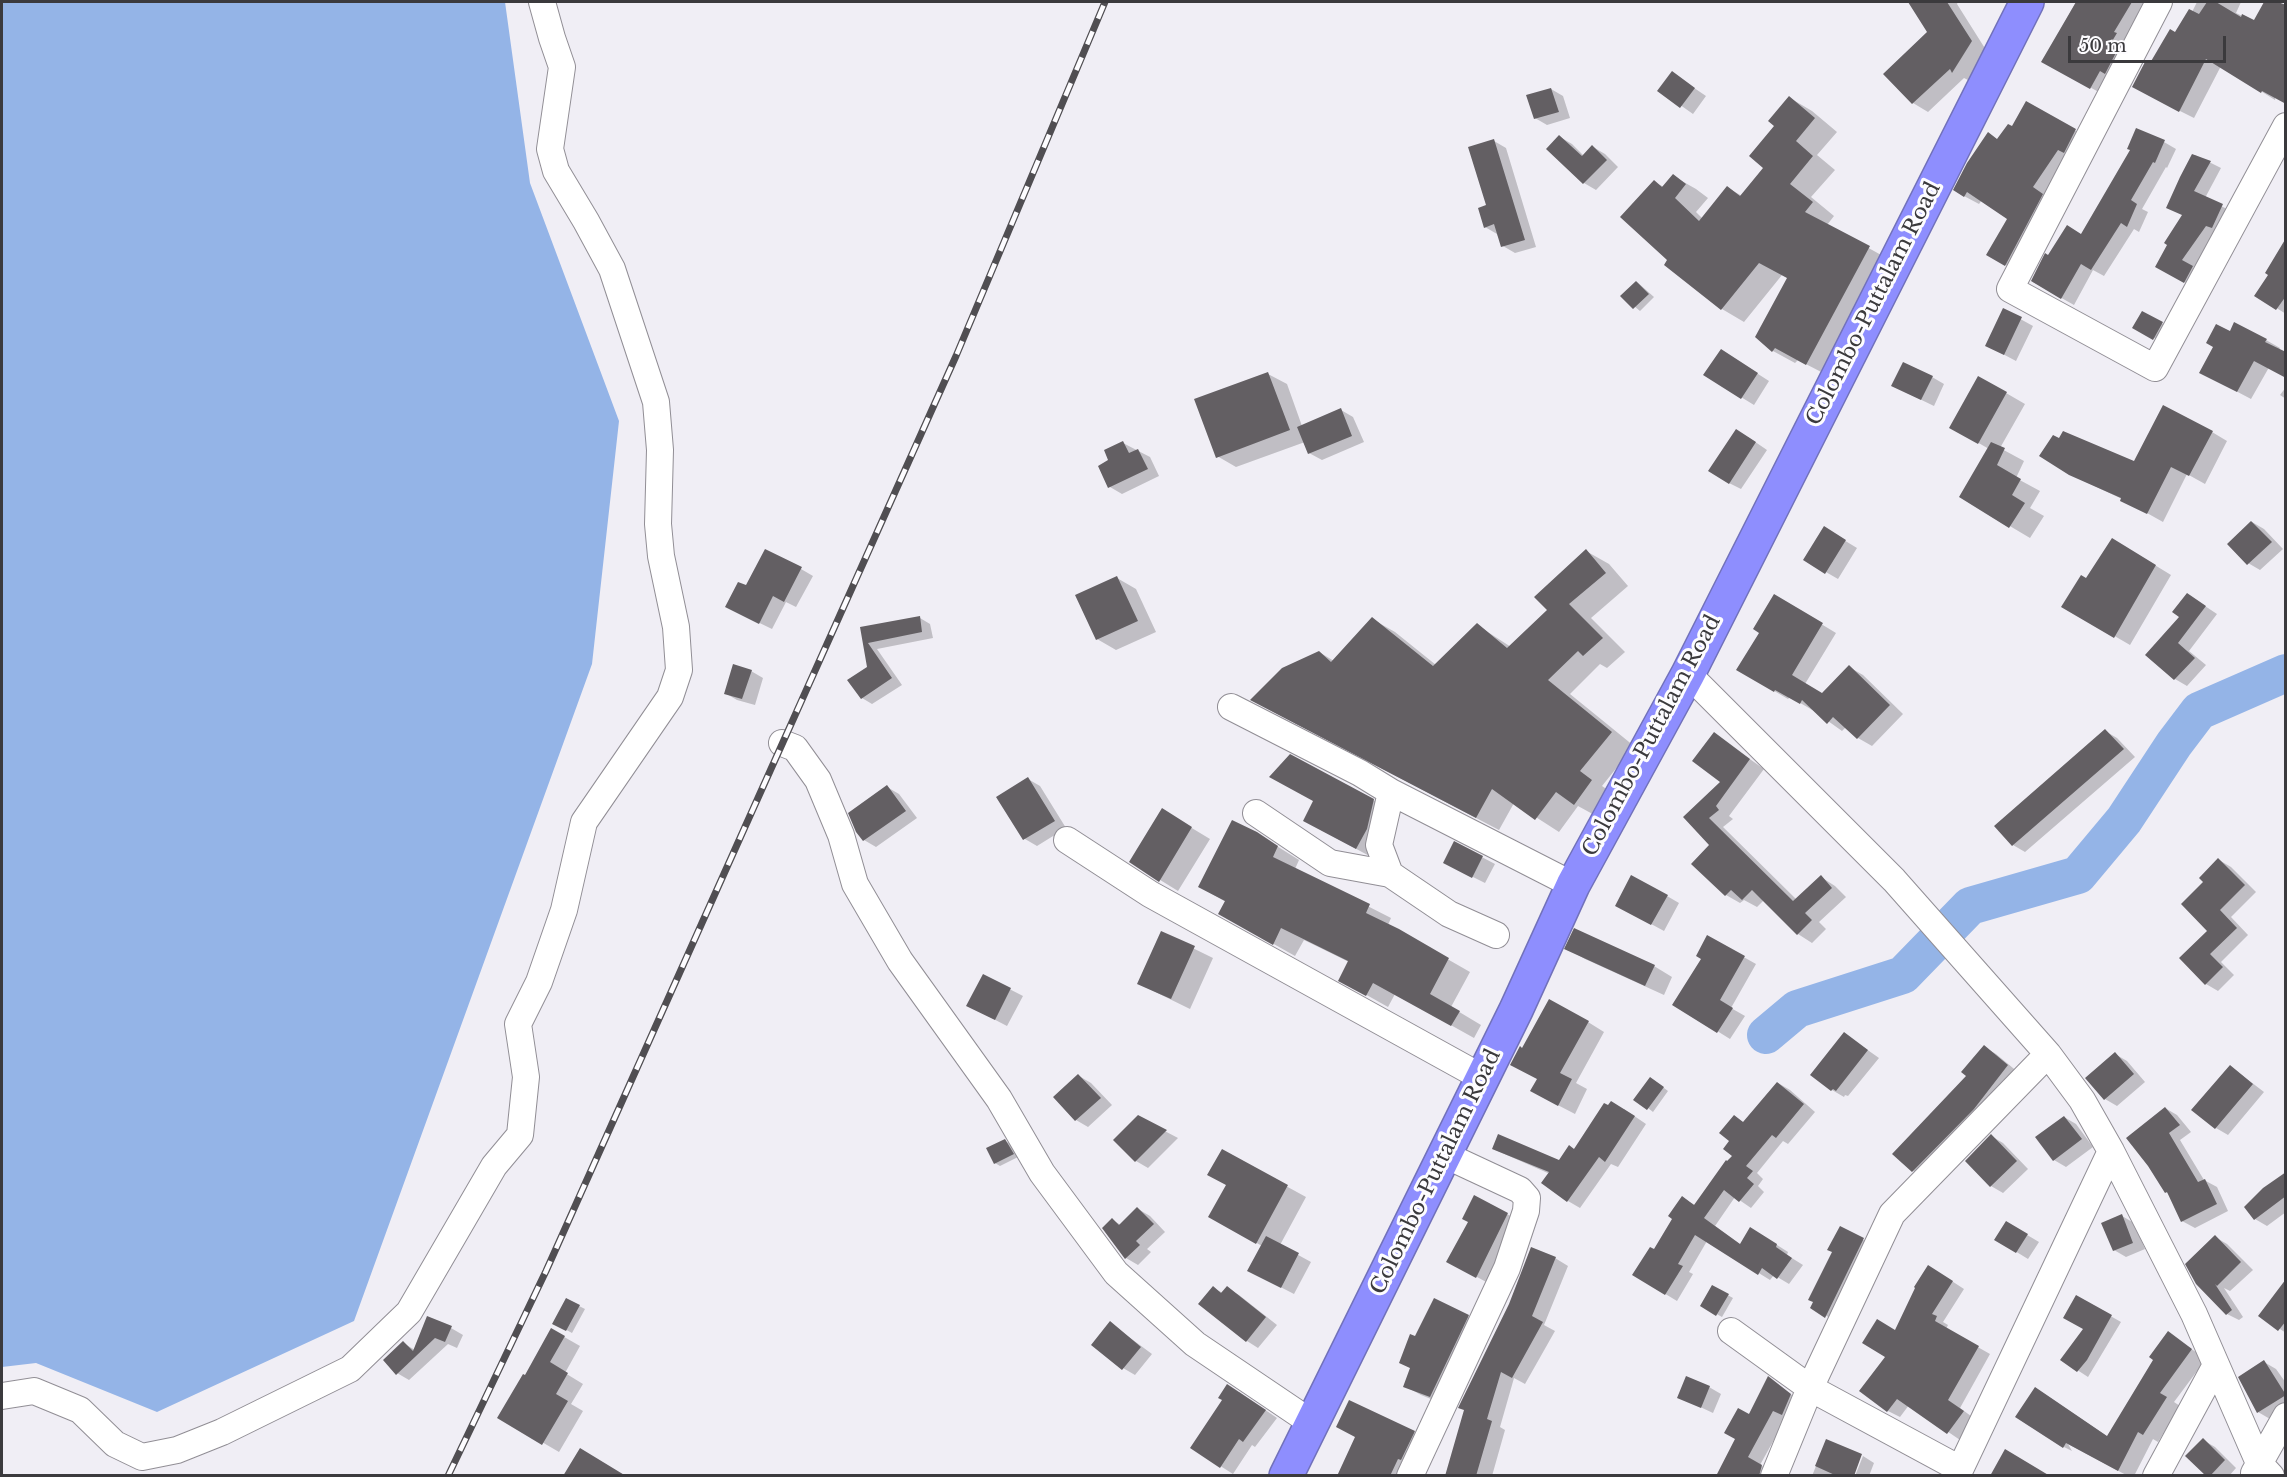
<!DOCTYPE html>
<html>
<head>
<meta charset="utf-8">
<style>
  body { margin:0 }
  #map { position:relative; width:2287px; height:1477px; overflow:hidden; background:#f0eef5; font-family:"Libre Baskerville",serif }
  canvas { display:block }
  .frame { position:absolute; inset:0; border:3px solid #3b3a3d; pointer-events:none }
  .scale { position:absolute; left:2068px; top:36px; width:158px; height:27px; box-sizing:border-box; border:3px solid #3b3a3d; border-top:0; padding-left:8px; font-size:18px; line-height:21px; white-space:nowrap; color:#3b3a3d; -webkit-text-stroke:4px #fdfcff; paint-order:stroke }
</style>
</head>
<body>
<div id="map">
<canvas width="2287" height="1477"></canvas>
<div class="frame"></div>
<div class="scale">50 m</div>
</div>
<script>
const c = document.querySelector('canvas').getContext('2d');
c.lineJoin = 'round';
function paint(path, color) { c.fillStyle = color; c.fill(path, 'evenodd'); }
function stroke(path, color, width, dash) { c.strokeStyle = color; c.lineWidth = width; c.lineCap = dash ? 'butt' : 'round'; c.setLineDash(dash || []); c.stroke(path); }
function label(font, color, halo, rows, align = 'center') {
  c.font = font + ' "Libre Baskerville",serif'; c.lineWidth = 6; c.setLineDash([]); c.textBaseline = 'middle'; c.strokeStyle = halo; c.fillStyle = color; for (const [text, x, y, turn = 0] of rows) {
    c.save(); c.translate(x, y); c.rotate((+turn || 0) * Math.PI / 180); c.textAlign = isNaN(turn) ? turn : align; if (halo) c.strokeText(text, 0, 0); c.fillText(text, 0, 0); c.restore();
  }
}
const water = new Path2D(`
  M2,2h503l25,181 89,238 -27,243 -238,657 -197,91 -121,-49 -34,4z`);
const shadow = new Path2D(`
  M1910,2h48l-1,2 29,46 -18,30 -4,-2 -36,34 -15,-9 -28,-29 44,-42z
  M2076,2h73l-45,93 -61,-34z
  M2197,2h44l-5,11 19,9 10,-20h10l11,5 -11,93 -54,-34 -27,52 -46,-23 3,-30 41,-53z
  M1672,73l34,23 -13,18 -34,-24z
  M1551,89l12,7 7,22 -23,7 -12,-7z
  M1790,98l22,13 25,21 -20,23 18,15 -24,27 23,19 -7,9 65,36 -63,115 -31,-16 -3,3 -22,-12 -17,-14 32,-59 -6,-3 -38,47 -22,-13 -53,-49 -15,-78 10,5 9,-11 23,13 12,9 -12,14 7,7 25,-31 14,8 23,-28 12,-42z
  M2027,103l63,36 -70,134 -32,-18 21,-37 -27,-18 -3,4 -15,-8 34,-56 14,-12z
  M1560,137l12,7 12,12 9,-9 12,7 13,13 -22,23 -12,-7 -36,-34z
  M1494,141l12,7 30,99 -21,6 -12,-7 -6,-12 -12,-7z
  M2164,142l12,7 -9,19 -1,-1 -24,42 6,3 -9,20 -5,-3 -30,47 -11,-6 -19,35 -41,-23 16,-25 33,-21z
  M2195,155l26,13 -16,30 28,14 -40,56 10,6 -8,14 -38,-21 27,-51z
  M2286,249v65l-30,-19z
  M1637,282l17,15 -14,14 -18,-15z
  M2004,310l29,16 -17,35 -17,-9z
  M2143,313l31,17 -8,15 -31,-18z
  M2230,333l36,7 14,8 -29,51 -36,-19z
  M1733,358l36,23 -15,24 -49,-30z
  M1268,374l19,10 15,42 39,-16 12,7 11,25 -42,18 -13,-7 -4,-11 -69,25 -19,-11z
  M1932,377l12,7 -10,22 -29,-14z
  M2286,387v12l-6,-4z
  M2006,393l19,11 -25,44 24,13 -8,17 24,13 -10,17 14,8 -14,22 -69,-41 28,-48 -38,-22z
  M2212,432l15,9 -22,43 -18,-10 -24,48 -41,-23 -53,-25 66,-11z
  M1748,437l19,13 -26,39 -12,-6z
  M1123,443l27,14 9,19 -37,18 -12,-7 -10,-21 10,-5z
  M2252,522l12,7 19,20 -23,21 -12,-7z
  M1824,528l33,20 -19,31 -33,-19z
  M2127,548l44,27 -41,70 -67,-39 24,-26z
  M1586,551l23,13 19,22 -37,32 34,34 -18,16 -7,-4 -30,30 64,52 -32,40 12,8 -16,23 -20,-11 -19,26 -45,-29 -15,27 -225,-118 45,-60 15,9 38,-42 23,13 41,33 41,-40 34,22 38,-37z
  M801,569l12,7 -17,31 -10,-5 -14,27 -33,-16 8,-26z
  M1117,578l19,11 20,43 -40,18 -19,-11z
  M1775,596l61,37 -31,51 18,11 26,-28 14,8 40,39 -31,32 -14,-8 -12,-11 -4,4 -28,-20 -24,-14 -2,2 -50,-29 23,-38z
  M2199,602l18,12 -28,37 17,14 -19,21 -12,-7 -28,-24 34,-38z
  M920,618l10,6 3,14 -56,11 25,36 -30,19 -10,-6 7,-31 -7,-39z
  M751,671l12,7 -8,27 -18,-5 -12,-7z
  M2105,731l12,7 18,19 -110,95 -12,-7z
  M1714,734l50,35 -35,47 4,3 -10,8 74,73 24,-23 14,9 11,11 -27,25 7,7 -14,14 -14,-9 -34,-34 -7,7 -13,-7 -4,3 -14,-8 -15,-50 -26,-28 37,-35z
  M1028,779l12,7 26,42 -29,18 -12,-7z
  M887,787l12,7 18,24 -41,29 -12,-7z
  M1373,800l19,11 -17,48 -52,-28 -8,-30z
  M1162,810l48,29 -32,52 -47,-29z
  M1256,833l43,27 -4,9 96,49 -3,7 82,47 -19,35 30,18 -7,13 -79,-44 -7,13 -48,-27 9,-18 -45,-22 -9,16 -53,-30 -16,-24 -26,-15z
  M1455,843l40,21 -10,19 -28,-14z
  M2219,860l12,7 25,25 -25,25 17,18 -27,27 13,13 -16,16 -12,-7 3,-53 -4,-49z
  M1667,896l12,7 -15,28 -35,-19z
  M1162,933l51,25 -23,51 -51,-25z
  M1708,937l48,27 -25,44 14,8 -15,23 -56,-35 29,-46z
  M1566,948l88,18 18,11 -8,18 -79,-36z
  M984,976l39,20 -16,30 -27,-14z
  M1588,1022l16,10 -28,51 11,6 -12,25 -27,-14 -25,-50z
  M1845,1034l34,24 -31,38 -3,-1 -1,2 -12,-7z
  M1984,1047l12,7 23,19 -94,105 -12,-7z
  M2115,1054l12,7 18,21 -28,24 -12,-7z
  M2230,1066l34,26 -36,43 -12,-7z
  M1079,1076l12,7 21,22 -24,22 -12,-7z
  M1656,1082l12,9 -15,21 -5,-4z
  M1778,1083l12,7 25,22 -27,32 -5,-3 -26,32 6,6 -5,7 6,6 -13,16 -16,-11 -20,29 26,19 22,-9 25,16 -1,3 16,10 -14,19 -15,-9 -4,5 -63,-39 -18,31 4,2 -16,27 -43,-26 20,-24 20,-33 8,-20 13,7 39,-49 -3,-15 3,-24 11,6z
  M2165,1108l12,7 14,17 -11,8 24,40 13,7 11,24 -33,17 -13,-7 -13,-27 -3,-2z
  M1624,1109l22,15 -28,43 -7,-3 -31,44 -12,-7 -18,-27 -57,-25 66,12z
  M1138,1117l40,21 -30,30 -12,-7 -21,-21z
  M2064,1117l12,7 17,23 -27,20 -12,-7z
  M1991,1136l12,7 25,26 -25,24 -12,-7 -24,-25z
  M1005,1141l6,3 7,13 -18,9 -5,-3z
  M1222,1151l84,46 -26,48 31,17 -17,32 -33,-17 1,-31 -33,-19 -1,-42z
  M2286,1176v36l-19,14 -12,-7z
  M1138,1209l12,7 15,16 -18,17 4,3 -13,13 -12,-7 -14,-38 9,5z
  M1507,1214l12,7 -31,62 -40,-22z
  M2122,1216l12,7 11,26 -19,8 -12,-7z
  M2007,1223l32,19 -11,17 -31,-19z
  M1840,1228l35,18 -37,77 -26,-16 22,-55z
  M2215,1237l12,7 26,26 -23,21 -6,-3 19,29 -4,3 -12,-6 -30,-31z
  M1555,1258l13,8 -24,59 11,6 -30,53 -11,-6 -14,49 5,3 -13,46h-46z
  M1941,1274l23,15 -21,33 5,3 -2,4 44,25 -30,54 15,11 -15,21 -51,-35 -9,12 -12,-6 -1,-55 9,-24z
  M2286,1281v52l-26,-17z
  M1713,1287l20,11 -11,19 -20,-11z
  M1213,1288l10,5 4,-5 12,7 38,30 -19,23 -11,-7z
  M2077,1297l44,25 -33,55 -26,-17 23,-32z
  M567,1300l18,9 -13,24 -18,-10z
  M1468,1316l16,9 -38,80 -25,-10 -16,-9 7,-17 -11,-6 15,-25z
  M1110,1323l42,31 -17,21 -12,-7z
  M451,1328l12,7 -6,13 -9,-4 -39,36 -12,-7 6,-30 12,7z
  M552,1330l28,16 -15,27 18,11 -12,20 12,7 -24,41 -60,-35 27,-39z
  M2168,1333l38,26 -32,43 6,4 -22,36 -5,-3 -19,37h-6l-60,-32 4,7 -12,-6 -11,-48 59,40 47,-77z
  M2264,1362l12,7 10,14v26l-16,10 -12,-7z
  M1768,1378l35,25 -17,15 -26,47 15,8 -1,3h-57z
  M1709,1387l12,7 -8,19 -34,-16z
  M1239,1392l38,26 -22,29 -3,-2 -19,29 -41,-26 32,-49z
  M1414,1432l12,7 -20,37h-67z
  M2203,1440l12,7 21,21 -7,8h-21z
  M1826,1441l26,35h-40z
  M1863,1456l11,7 -5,13h-14z`);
const river = new Path2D(`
  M1766,1035l31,-26 106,-34 67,-69 108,-31 46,-55 50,-76 25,-33 87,-38`);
const building = new Path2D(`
  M1908,2h39l25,39 -20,32 -2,-4 -38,35 -29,-30 44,-42z
  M2076,2h56l-18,30 3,1 -6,10 8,4 -14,27 -5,-3 -10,18 -49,-27z
  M2207,2h9l25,15 1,-3 12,6 10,-18h14l8,3v99l-24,-13 -1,2 -55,-34 -27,53 -47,-25 14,-27 4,3 20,-34 5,3 14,-23 10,5z
  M1672,71l23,17 -15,20 -23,-17z
  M1551,88l8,24 -25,7 -8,-24z
  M1789,96l26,22 -19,23 17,15 -23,28 23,18 -8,10 65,34 -64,119 -31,-17 -3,4 -17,-15 32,-59 -28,-15 -38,47 -57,-45 3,-5 -47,-43 34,-37 8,7 11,-13 13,10 -11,14 24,23 28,-35 13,10 23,-28 -14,-12 25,-30 -6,-5z
  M2026,101l50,28 -12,24 -6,-3 -25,37 10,7 -38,72 -19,-11 21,-36 -40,-27 -3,5 -11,-7 14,-27 21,-31 9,7 11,-15 4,2z
  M2136,128l29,12 -10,23 -2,-1 -22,38 6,4 -10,23 -6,-4 -30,47 -10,-6 -20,35 -30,-18 14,-28 3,2 19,-30 14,9 49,-84 -3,-1z
  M1559,135l23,21 10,-11 15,15 -24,24 -37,-35z
  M1494,139l31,101 -24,7 -7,-23 -10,4 -6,-20 8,-3 -18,-58z
  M2192,154l19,7 -17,30 29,13 -11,24 -6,-2 -24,34 11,6 -9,17 -29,-16 12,-22 -3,-2 18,-28 -16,-7 14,-31z
  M2286,238v58l-10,14 -22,-14 14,-21 -3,-2z
  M1636,281l13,13 -16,15 -13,-13z
  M2003,308l19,9 -18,38 -19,-9z
  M2142,311l21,11 -10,18 -21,-12z
  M2234,322l33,17 -2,3 21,10v26l-32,-17 -17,31 -38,-19 14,-26 -7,-4 10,-19 14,7z
  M1721,349l37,24 -17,26 -38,-24z
  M1903,362l30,14 -12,24 -30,-14z
  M1268,372l22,58 -74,28 -22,-59z
  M1978,376l29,16 -29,52 -29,-16z
  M2163,405l50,26 -24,45 -18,-9 -24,47 -27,-13 1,-3 -52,-23 -30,-19 14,-21 6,3 4,-7 71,30z
  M1341,408l11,28 -44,18 -11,-27z
  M1736,429l20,13 -27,42 -21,-13z
  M1123,441l6,12 9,-4 10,20 -40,19 -10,-22 10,-6 -4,-10z
  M1991,442l14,6 -8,17 24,14 -9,16 13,8 -16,25 -50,-31z
  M2251,521l21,21 -25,23 -20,-21z
  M1824,526l22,14 -21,34 -22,-14z
  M2112,538l44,27 -42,73 -53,-31 20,-32 5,3z
  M765,549l37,18 -18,35 -11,-6 -14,28 -34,-17 13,-25 8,3z
  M1586,549l20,24 -37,31 34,34 -20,18 -5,-5 -30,29 64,52 -32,39 12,9 -18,25 -18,-13 -21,28 -43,-31 -16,29 -226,-118 32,-32 37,-17 12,11 41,-45 61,49 44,-43 30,25 40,-38 -13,-13z
  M1117,576l21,45 -42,19 -21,-45z
  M2187,593l19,13 -28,37 17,15 -21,22 -29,-25 34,-38 -7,-5z
  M1774,594l49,29 -31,52 30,18 27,-28 41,40 -33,34 -24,-22 -6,7 -25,-24 -2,4 -25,-14 -1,2 -38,-22 23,-37 -6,-4z
  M920,616l2,16 -54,11 24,35 -31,21 -14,-19 20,-13 -7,-40z
  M733,664l19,6 -10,29 -18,-5z
  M2105,729l19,20 -112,97 -18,-20z
  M1714,732l36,27 -34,47 3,4 -10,8 84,83 28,-26 11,13 -27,25 7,7 -15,15 -45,-45 -10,10 -11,-10 -6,6 -34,-32 18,-19 -26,-28 37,-35 -28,-21z
  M1290,754l84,45 -7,30 -11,20 -53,-28 10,-20 -44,-24z
  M1028,777l27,44 -32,19 -27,-43z
  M887,785l19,26 -43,30 -7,-9 -8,-19z
  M1162,808l30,19 -33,55 -30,-20z
  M1232,820l25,12 21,14 -5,11 97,47 -4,9 33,16 50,29 -19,36 30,17 -9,15 -78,-43 -7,13 -28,-15 10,-20 -67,-33 -8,17 -55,-31 7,-13 -27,-14z
  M1454,841l29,15 -11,22 -29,-15z
  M2218,858l27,27 -25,25 17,18 -27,26 13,13 -18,18 -26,-27 28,-27 -26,-27 22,-22 -4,-4z
  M1631,875l37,20 -17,30 -36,-19z
  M1574,928l81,37 -10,21 -81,-37z
  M1161,931l34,15 -24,53 -34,-15z
  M1707,935l38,21 -25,44 13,8 -16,25 -45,-28 29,-46 -5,-3z
  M983,974l28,14 -16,32 -29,-14z
  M1549,999l40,22 -29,52 12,6 -14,27 -28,-15 7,-12 -27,-14 10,-19 2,2z
  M1844,1032l24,18 -32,41 -3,-2 -2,2 -21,-16z
  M1984,1045l24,20 -34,44 -62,63 -20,-18 74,-78 -5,-4z
  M2115,1052l19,22 -30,26 -19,-22z
  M2230,1065l23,19 -38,45 -24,-19z
  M1078,1074l23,24 -26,23 -22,-24z
  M1650,1077l14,10 -17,23 -14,-10z
  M1777,1082l27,22 -28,34 -4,-3 -26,31 7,5 -6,7 7,6 -15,18 -15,-12 -20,28 36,26 10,-17 27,17 -1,3 16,11 -15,21 -15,-11 -4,7 -63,-40 -17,29 5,2 -18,29 -33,-20 18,-28 4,2 18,-30 -4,-3 14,-20 12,9 32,-45 1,1 5,-5 -9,-7 6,-8 -10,-8 15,-18 9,7z
  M1611,1101l24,15 -30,46 -6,-5 -32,45 -26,-19 8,-11 -57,-23 6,-15 61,26 10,-15 5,4 30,-46 4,2z
  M2165,1107l15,18 -11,8 29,49 7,-3 12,25 -36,18 -14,-30 -2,1 -17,-27 -22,-28z
  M1138,1115l29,15 -32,32 -22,-22z
  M2064,1116l18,23 -29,22 -18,-24z
  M1991,1134l26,27 -27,26 -25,-26z
  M1005,1139l9,15 -20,10 -8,-16z
  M1222,1149l66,36 -32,59 -48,-27 18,-32 -19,-10z
  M2286,1172v24l-32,24 -10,-13 19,-19z
  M1474,1195l34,18 -32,65 -30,-16 22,-40 -6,-3z
  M1137,1207l17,17 -18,17 4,4 -15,14 -23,-31 10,-10 7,7z
  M2122,1214l11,29 -20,8 -12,-28z
  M2006,1221l22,13 -12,19 -22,-13z
  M1840,1226l24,12 -39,80 -15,-10 3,-6 -5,-2 24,-48 -5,-2z
  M2215,1235l26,27 -24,24 -2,-2 17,26 -6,5 -30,-31 -11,-20z
  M1266,1236l33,17 -18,35 -34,-17z
  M1531,1247l25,10 -24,59 11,6 -31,56 -11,-6 -14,47 5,2 -16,55h-31l19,-66 -6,-2 51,-104z
  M1928,1265l25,16 -21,33 5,2 -2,5 44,25 -31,54 16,11 -17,23 -50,-35 -10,13 -28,-21 26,-34 -23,-14 15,-24 18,11 20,-42 -1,-1z
  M2286,1279v42l-8,10 -20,-15z
  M1712,1285l17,9 -13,22 -16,-10z
  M1213,1286l8,7 6,-7 39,31 -20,25 -48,-38z
  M2076,1295l36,20 -25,45 -10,12 -17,-12 23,-31 -20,-11z
  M566,1298l14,7 -14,26 -14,-7z
  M1434,1298l35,17 -39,82 -27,-10 7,-19 -11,-5 11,-29 5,2z
  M427,1316l25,10 -7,16 -10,-4 -39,37 -13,-15 20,-19 10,10z
  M1110,1321l31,26 -19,23 -31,-25z
  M551,1328l14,8 -15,26 18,11 -12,21 12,7 -26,44 -45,-27 26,-44 2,1z
  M2168,1331l24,18 -32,44 7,4 -24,38 -5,-3 -20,39 -52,-28 -3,5 -48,-31 20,-30 72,49 46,-76 -4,-3z
  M2264,1360l22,35 -29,18 -19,-36z
  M1686,1376l24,10 -9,22 -24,-10z
  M1768,1376l23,18 -9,21 -9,-4 -25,46 14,8 -3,11h-43l19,-37 -11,-6 14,-25 11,6z
  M1227,1384l39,26 -23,32 -4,-3 -19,29 -30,-20 32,-48 -4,-2z
  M1349,1400l66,31 -14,29 -3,-1 -8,17h-53l18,-39 -19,-10z
  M2203,1438l22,22 -15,16h-4l-21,-20z
  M1826,1439l36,15 -8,22h-17l-22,-10z
  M580,1448l46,28h-63z
  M2005,1449l45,27h-60z`);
const minor = new Path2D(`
  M2159,2l-149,287 145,79 131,-242
  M1688,674l206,206 154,174 34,46 29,51 83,163 65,149 12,13
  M1231,707l129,66 31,19 -12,53 11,29 59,40 47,21
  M782,743l13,5 23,32 23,55 14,49 45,77 99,138 43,74 74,100 79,71 117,79
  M1391,792l182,93
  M1256,813l74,50 60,11
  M1067,840l83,54 333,184
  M1731,1331l79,57 150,81
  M2,1396l32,-5 46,19 35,34 27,13 35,-7 45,-18 128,-63 59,-57 85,-146 26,-31 6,-58 -8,-53 21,-42 25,-72 20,-88 86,-125 9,-27 -3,-43 -15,-71 -3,-32 2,-74 -4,-48 -44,-133 -26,-48 -30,-50 -6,-22 12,-82 -10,-29 -10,-36
  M2254,1473l32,-57
  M1410,1476l97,-208 19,-57 1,-13 -7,-8 -75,-35
  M1774,1476l36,-88 82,-174 156,-160
  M1957,1476l154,-325
  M2156,1476l60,-111`);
const highway = new Path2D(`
  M1286,1476l230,-466 57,-125 115,-211 339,-672`);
const rail = new Path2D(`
  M448,1476l98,-205 410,-915 149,-354`);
const streetNames = [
  ["Colombo-Puttalam Road",1874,304,-63],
  ["Colombo-Puttalam Road",1652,736,-62],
  ["Colombo-Puttalam Road",1436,1172,-64]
];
paint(water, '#94b4e7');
paint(shadow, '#0003');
stroke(river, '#94b4e7', 38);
paint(building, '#635f63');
stroke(minor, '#918e95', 28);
stroke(highway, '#7171ba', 36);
stroke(minor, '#fff', 26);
stroke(highway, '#8e8efe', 33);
stroke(rail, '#504e52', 7);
stroke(rail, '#fdfcff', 4.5, [14]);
label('21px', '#3b3a3d', '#fdfcff', streetNames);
</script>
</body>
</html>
